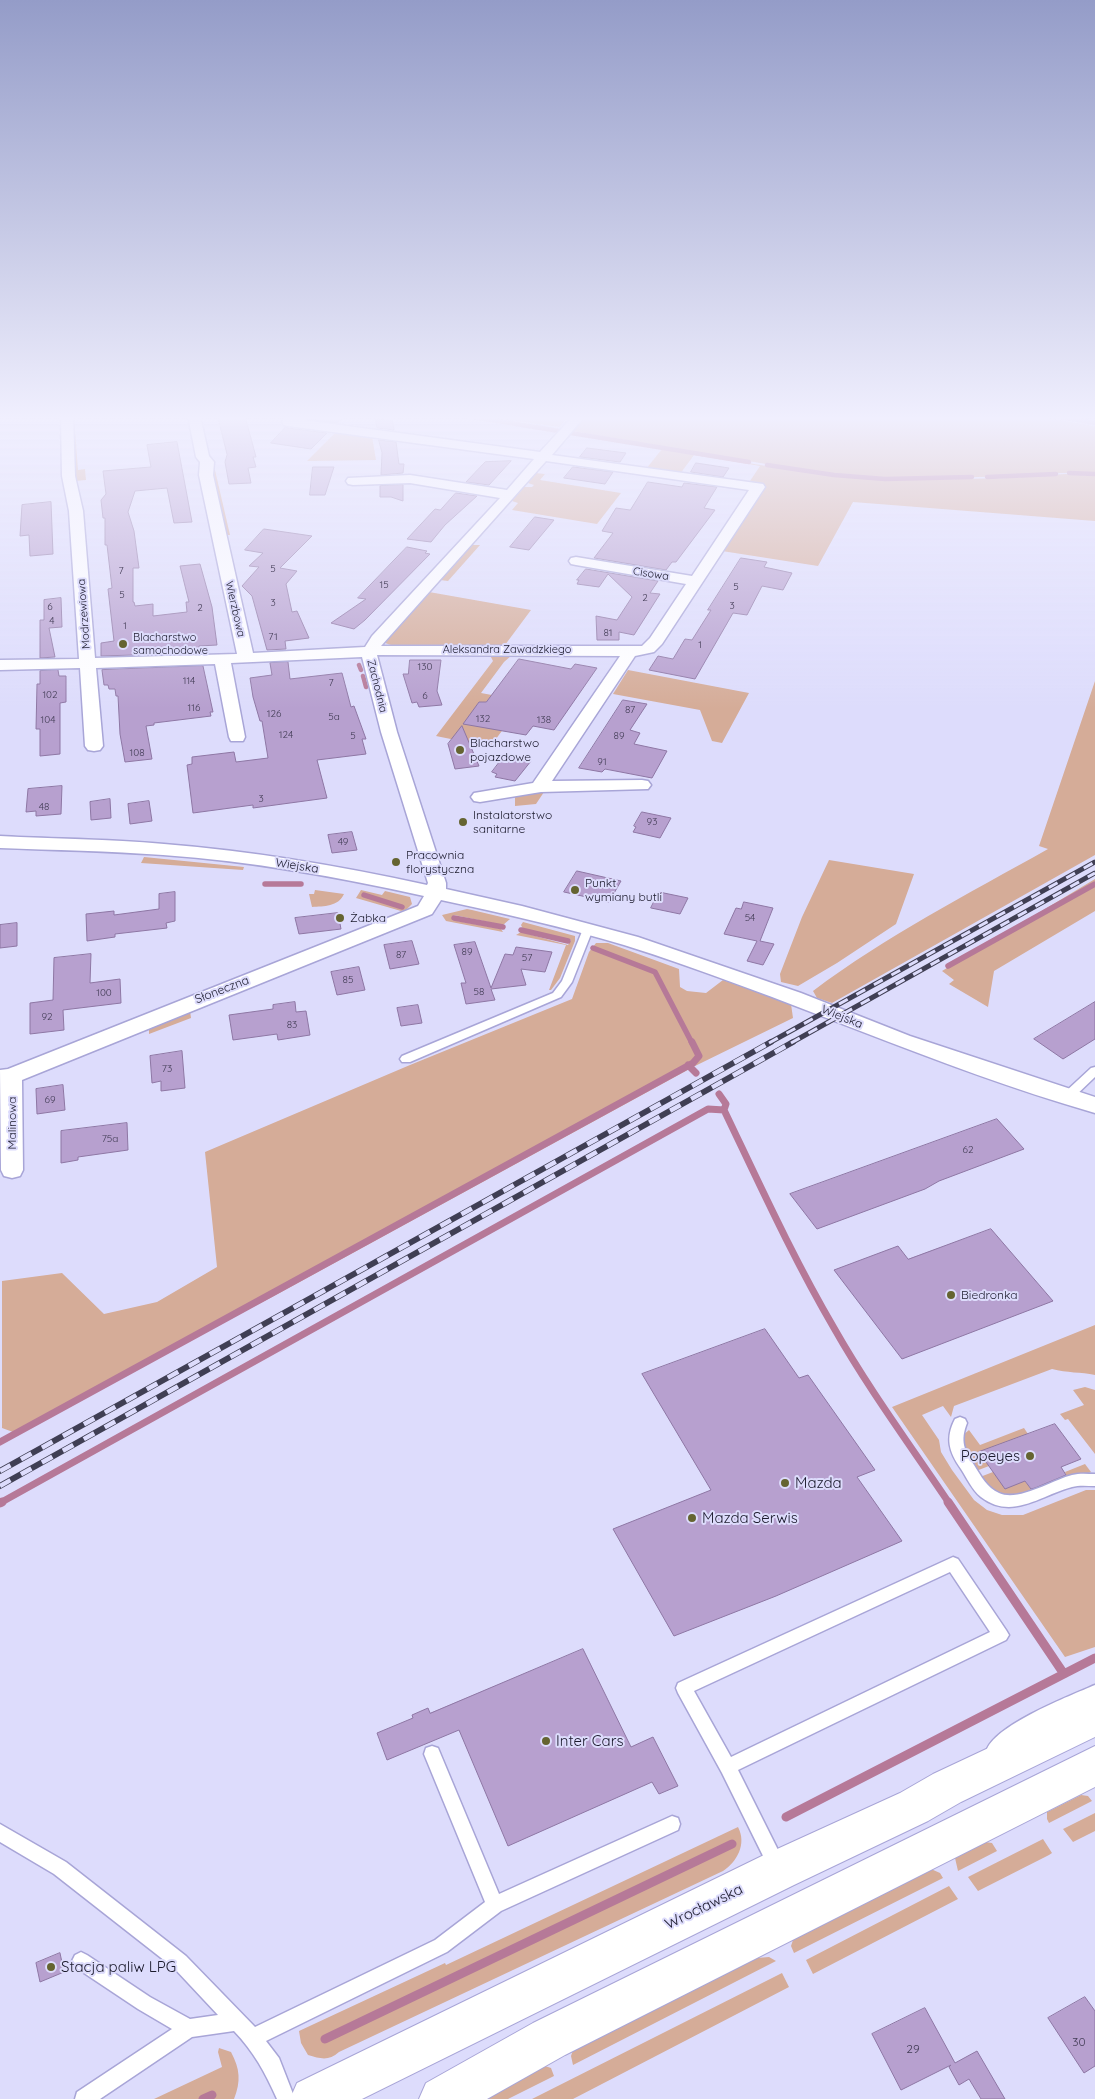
<!DOCTYPE html>
<html>
<head>
<meta charset="utf-8">
<style>
  body { margin:0 }
  canvas { display:block; background:#dddcfc }
</style>
</head>
<body>
<canvas width="1095" height="2099"></canvas>
<script>
const c = document.querySelector('canvas').getContext('2d');
c.lineJoin = 'round';
function paint(path, color) { c.fillStyle = color; c.fill(path, 'evenodd'); }
function stroke(path, color, width, dash) { c.strokeStyle = color; c.lineWidth = width; c.lineCap = dash ? 'butt' : 'round'; c.setLineDash(dash || []); c.stroke(path); }
function label(font, color, halo, rows, align = 'center') {
  c.font = font + ' Quicksand,sans-serif'; c.lineWidth = 4; c.setLineDash([]); c.textBaseline = 'middle'; c.strokeStyle = halo; c.fillStyle = color; for (const [text, x, y, turn = 0] of rows) {
    c.save(); c.translate(x, y); c.rotate((+turn || 0) * Math.PI / 180); c.textAlign = isNaN(turn) ? turn : align; if (halo) c.strokeText(text, 0, 0); c.fillText(text, 0, 0); c.restore();
  }
}
const green = new Path2D(`
  M72,416h2l4,54 7,-1 1,11 -11,1 -4,-44z
  M481,416h88l-10,11z
  M587,416h448l60,10v47c-28,-2 -56,2 -84,3 -66,2 -132,4 -198,-4l-240,-41z
  M337,431l35,5 4,24 -69,1z
  M662,449l129,21 66,8 53,2 99,-2 56,-4 30,2v45l-242,-19 -35,64 -96,-15 40,-61 -14,-6 12,-18 -66,-11 -14,19 -34,-5z
  M211,470h4l15,65h-5z
  M535,473l10,1 -5,6 81,13 -24,31 -85,-14 6,-7 -6,-2 12,-14h8l2,-2 -6,-2z
  M472,545h8l-32,36 -8,-1z
  M429,592l102,18 -26,35 -111,1 -9,-3v-4z
  M490,655h22l-8,7 -23,31 43,8 -34,46 -54,-11 57,-75z
  M628,670l121,23 -27,50 -10,-2 -12,-31 -87,-16z
  M1095,681v174l-263,148 -15,-5 -4,-7c73,-55 155,-97 235,-142l-9,-3z
  M546,789l-10,15 -21,2v-11z
  M144,857l100,10 -1,3 -102,-7z
  M829,860l85,14 -18,50 -59,39 -39,23 -17,-4 -1,-8 22,-57z
  M1095,879v32l-101,60 -6,36 -39,-23 5,-4 -12,-9z
  M315,890l29,4c-6,13 -20,12 -32,13l-3,-13h5z
  M361,890l21,5 3,-4 25,6 2,7 -6,6 -5,1 -45,-13z
  M467,909l5,1 38,9 -7,6 -49,-10 -2,5 49,9 2,3 -57,-11 -4,-6z
  M523,922l52,14v5l-15,37 -9,12h-2l17,-45 -50,-10 5,-3 47,13 3,-5 -48,-11 -2,-4z
  M596,943h12l71,26 1,18 7,4 19,2 17,-13 68,24 2,14 -98,48 -421,230 -261,136 -11,-4v-147l60,-8 42,41 53,-12 60,-35 -12,-115 205,-87 162,-66 17,-47z
  M190,1011l1,7 -42,16v-7z
  M1095,1325v50c-14,-3 -28,-2 -43,-6l-98,37 -3,11 -8,-11 -21,9 17,25 2,12 11,18 22,30 13,10 15,5h21l63,-25h9v157l-30,10 -173,-250z
  M1085,1387l10,3v64l-27,-35 -3,1 -5,-6 24,-9 -11,-15z
  M1024,1428l4,6 -48,18 9,14 -13,5 -14,-19v-16l7,-6 11,15z
  M1085,1464l6,8 -12,4 -8,-1 -60,22 -15,-3 -16,-17 13,-5 32,9 6,8 35,-14 -1,-3z
  M1081,1795l7,1 4,5 -43,22 -2,-4v-7z
  M1095,1813v18l-22,11 -10,-13z
  M738,1827c9,17 -1,35 -15,44l-384,181c-10,9 -18,7 -31,3l-7,-12 -2,-12 146,-68 1,2z
  M1043,1839l9,14 -3,2 -71,36 -10,-14z
  M985,1842l7,1 5,8 -39,20 -3,-13z
  M931,1869l9,4 3,5 -149,75 -3,-7 2,-6z
  M949,1886l9,13 -145,75 -7,-14z
  M769,1957l7,4 -203,104 -2,-9 2,-6 184,-92z
  M782,1973l7,14 -216,112h-41z
  M219,2048l12,4c9,17 10,29 3,47h-80l68,-32 -4,-15z
  M545,2066l6,2 3,8 -46,23h-25z`);
const streamFar3 = new Path2D(`
  M467,416l282,46
  M1054,416l41,7
  M767,465l67,10 51,4 87,-2
  M1069,473l26,1
  M987,477l69,-3
  M359,665l2,5
  M363,676l3,11`);
const streamFar2 = new Path2D(`
  M265,884h36
  M364,895l38,12
  M454,918l49,9
  M521,930l47,11
  M593,948l62,24 37,71
  M948,966l147,-82`);
const streamFar1 = new Path2D(`
  M688,1065l8,8
  M719,1094l7,10 -2,6c35,73 69,148 110,218 34,60 76,117 115,175
  M0,1442l693,-379 6,-7 -7,-14
  M0,1503l708,-394 16,1`);
const stream = new Path2D(`
  M948,1502l116,172
  M0,1503l2,-1
  M786,1817l309,-159
  M325,2039l407,-195
  M203,2099l9,-4`);
const building = new Path2D(`
  M218,416h27l11,41h-3l3,10 -8,1 3,15 -22,1 -4,-22 2,-7z
  M298,416h47l-8,7 -41,-6z
  M384,416h8l2,14 -17,-2 -2,-9 9,1z
  M286,427l2,1 39,5 -16,16 -40,-6z
  M379,440l17,2 3,22h5l-1,9 -22,2 1,-22z
  M177,442l15,80 -18,1 -7,-35 -32,3 -7,21 6,19 5,37h-6v34h1l1,4 18,-2v12l34,-4 -1,-10h3l-9,-36 20,-2 12,43 5,38 -18,1 2,7 -100,3v-13l13,-2 -6,-52 4,-1 -5,-43h-2v-27h-2l-2,-18 5,-6 -3,-23 48,-4 -4,-22z
  M587,448l39,5 -6,9 -40,-5z
  M511,461l-22,24 -23,-3 19,-20z
  M696,463l33,5 -6,9 -32,-5z
  M313,467h21l-9,28h-15z
  M573,467l40,5 -8,12 -41,-6z
  M648,482l34,5 2,-4 33,4 -13,21 11,2 -39,52h-4l-6,8 -72,-12 19,-25 -11,-2 14,-23 14,2z
  M403,485v16l-12,-4h-11v-11z
  M456,493l21,3 -32,29 -14,17 -24,-3 28,-30 5,1z
  M51,502l2,52 -23,2 -1,-21 -9,1 2,-31z
  M535,517l19,3 -25,30 -19,-3z
  M264,529l48,7 -32,32 17,3 -11,13 6,28 5,-1 12,27 -24,3 1,8 -19,1 -15,-54 -10,-10 17,-19 -10,-1 14,-13 -18,-3z
  M407,547l20,4 -2,2 5,1 -65,66 -11,9 -23,-6 35,-24 -8,-1z
  M741,558l26,4 -3,5 28,6 -9,17 -21,-4 -15,29 -14,-2 -38,66 -46,-9 9,-14 15,3 12,-20 7,1 19,-30h-3z
  M586,569l72,12 -8,12 10,1 -26,41 -15,-3v8h-22l-1,-24 21,4 15,-23 -24,-23 -9,13 -22,-3 2,-4h-2z
  M61,598l1,29 -13,1 6,29 -15,1v-38h4v-20z
  M519,659l52,10 4,-5 22,4 -43,62 -21,-4 -7,9 -63,-11 16,-22h7z
  M410,660h31l-4,31 5,14 -23,2 -2,-5 -5,1 -9,-29h5z
  M288,662l2,17 52,-6 9,34 3,-1 12,33h-4l4,15 -49,6 10,38 -74,10v-3l-60,8 -6,-48 5,-1v-7l42,-5 2,10 32,-4 -6,-37h-2l-7,-24 -3,-19 22,-3 -2,-12z
  M203,666l10,46h-3l1,4 -57,7v2l-8,1 6,33 -27,3 -5,-28 -2,-38h-2l-1,-7h-6l-1,-4h-4l-2,-15z
  M58,670l1,6h7v26l-6,1v51l-20,2v-27h-4l1,-45h3v-13z
  M623,700l24,4 -17,26 10,3 -6,11 33,7 -15,27 -47,-9 -3,3 -23,-4z
  M462,726l17,40 -24,3 -7,-25z
  M505,755l26,6 -16,20 -20,-4 2,-3 -5,-2z
  M62,786l-1,28 -25,2v-5l-10,1 2,-23z
  M110,799l1,19 -20,2 -1,-18z
  M149,801l3,20 -22,3 -2,-20z
  M642,812l29,6 -11,20 -27,-6 3,-5 -2,-1z
  M352,832l5,18 -25,3 -4,-18z
  M577,871l44,10 -12,21 -45,-10z
  M175,892v29l-9,2 1,5 -52,6v3l-28,4 -1,-27 28,-3v4l45,-6v-15z
  M659,892l29,6 -8,16 -29,-6z
  M744,902l29,6 -13,33 14,3 -11,21 -16,-4 10,-20 -33,-7 12,-26 5,1z
  M338,913l3,16 -42,5 -4,-16z
  M17,923v23l-17,2v-23z
  M412,941l7,23 -29,5 -6,-24z
  M475,942l16,46 14,-34 8,1 3,-8 36,5 -7,20 -24,-3 5,16 -35,4 4,11 -29,4 -5,-21h5l-12,-38z
  M91,954l-1,29 30,-4 1,24 -58,7 1,20 -34,4v-31l23,-3 1,-42z
  M359,967l6,23 -28,5 -6,-23z
  M295,1002l1,10 10,-1 4,24 -32,5 -1,-6 -44,6 -4,-25 44,-6v-4z
  M1095,1002v37l-32,20 -29,-20z
  M418,1005l4,18 -21,3 -4,-18z
  M182,1051l3,37 -24,3v-10l-9,2 -2,-27z
  M63,1085l2,25 -28,4 -1,-25z
  M997,1119l27,30 -85,32 -14,8 -108,40 -27,-35z
  M127,1123l1,27 -50,7v3l-17,3v-32z
  M991,1229l62,72 -151,58 -68,-89 64,-24 10,13z
  M765,1329l34,49 9,-3 67,95 -18,7 45,64 -126,55 -102,40 -61,-107 98,-39 -69,-116z
  M1055,1424l26,35 -20,8 5,8 -31,13 -4,1 -6,-8 -20,8 -26,-37z
  M583,1649l48,98 22,-10 25,49 -19,8 -7,-12 -144,64 -49,-116 -72,30 -10,-27 36,-15 -1,-3 16,-7 2,5z
  M60,1953l4,19 -24,10 -4,-19z
  M1085,1997l10,14v55l-11,7 -36,-55z
  M925,2008l30,55 22,-12 28,48h-24l-12,-20 -10,6 -10,-18 2,-2 -50,25 -29,-56z`);
const service = new Path2D(`
  M588,926l5,3 -21,53 -11,15 -151,65h-8l-2,-3 2,-3 151,-63 9,-12 21,-52z
  M1095,1067v10l-23,22h-8l-2,-3 2,-3 27,-25z
  M960,1417l5,2 2,4c-7,18 -3,27 7,42 7,11 13,23 25,28 20,9 53,-13 73,-18 8,-2 15,-1 23,-1v12c-8,0 -16,-1 -23,1 -31,8 -60,34 -91,10 -9,-7 -14,-19 -20,-28 -12,-17 -16,-31 -6,-50z
  M953,1557l5,2 48,71 3,5 -3,5 -268,130 48,96 -3,6 -6,3 -6,-3 -49,-99 -44,-80 -2,-5 2,-5zM950,1572l40,60 -259,125 -37,-66z
  M1095,1685v16l-68,31 -26,23 -6,2 -6,-2 -2,-6c11,-25 82,-53 108,-64z
  M432,1746l6,2 61,146 173,-78 6,2 2,6 -2,6 -177,81 -54,41 -181,89 13,17 16,41h-18c-12,-27 -23,-47 -43,-68l-42,6 -92,62h-25l2,-7 95,-63 -34,-20 -63,-42 -3,-6 3,-6 6,-3 6,3 63,42 40,22 28,-4 -44,-47 -120,-94 -54,-32v-18l66,38 120,94 69,71 180,-87 50,-38 -61,-148 2,-6z`);
const minor = new Path2D(`
  M61,416h12l2,60 8,35 12,147 142,-4 -38,-179 1,-13 -4,-5 -8,-41h12l9,40 5,6 -1,13 40,178 112,-6 7,-11 128,-138 -90,-15 -57,2 -5,-1 -2,-3 2,-3 62,-3 97,15 27,-31 -246,-33 -4,-1 -2,-3 2,-3 4,-1 252,34 33,-36h12l-33,39 211,29 2,3 -103,157 -8,8 -19,4 -83,125 90,-1 6,1 3,4 -3,4 -107,3 -61,10 -6,-1 -3,-4 3,-4 6,-1 53,-9 87,-127 -243,-1 20,77 49,151v6l76,17 116,31 163,56 109,43 185,61v16c-160,-46 -312,-118 -471,-168 -60,-18 -122,-32 -183,-45l-9,14 -410,166 1,90 -3,6 -8,2 -8,-2 -3,-6 -1,-100 8,-1 410,-163 6,-10c-86,-19 -173,-35 -261,-41 -54,-4 -109,-5 -163,-7v-12c54,3 109,3 164,8 89,7 176,22 263,41l1,-2 -47,-151 -19,-75 -131,6 14,74 -2,4h-12l-2,-4 -14,-73 -119,4 7,78 -3,4 -6,1 -6,-1 -3,-4 -5,-78 -80,2v-10l79,-1 -10,-148 -7,-35zM546,461l203,29 -57,86 -116,-19 -5,1 -2,3 2,3 5,1 110,19 -36,54 -8,8h-261z`);
const secondary = new Path2D(`
  M1095,1698v39l-134,65 -33,19 -134,64 -432,214h-72l7,-16 467,-228 136,-62 33,-19z
  M1095,1746v41l-530,268 -78,44h-68l7,-16 107,-60z`);
const railFar1 = new Path2D(`
  M769,1043l326,-181
  M791,1043l304,-170`);
const rail = new Path2D(`
  M0,1471l771,-429
  M0,1486l793,-444`);
const markers = [
  [123,644,5,"#656431"],
  [460,750,5,"#656431"],
  [463,822,5,"#656431"],
  [396,862,5,"#656431"],
  [575,890,5,"#656431"],
  [340,918,5,"#656431"],
  [951,1295,5,"#656431"],
  [1030,1456,5,"#656431"],
  [785,1483,5,"#656431"],
  [692,1518,5,"#656431"],
  [546,1741,5,"#656431"],
  [51,1967,5,"#656431"]
];
const numberNames = [
  ["5",273,569],
  ["7",121,571],
  ["15",384,585],
  ["5",736,587],
  ["5",122,595],
  ["2",645,598],
  ["3",273,603],
  ["3",732,606],
  ["6",50,607],
  ["2",200,608],
  ["4",52,621],
  ["1",125,626],
  ["81",608,633],
  ["71",273,637],
  ["1",700,645],
  ["130",425,667],
  ["114",189,681],
  ["7",331,683],
  ["102",50,695],
  ["6",425,696],
  ["116",194,708],
  ["87",630,710],
  ["126",274,714],
  ["5a",334,717],
  ["132",483,719],
  ["104",48,720],
  ["138",544,720],
  ["124",286,735],
  ["5",353,736],
  ["89",619,736],
  ["108",137,753],
  ["91",602,762],
  ["3",261,799],
  ["48",44,807],
  ["93",652,822],
  ["49",343,842],
  ["54",750,918],
  ["89",467,952],
  ["87",401,955],
  ["57",527,958],
  ["85",348,980],
  ["58",479,992],
  ["100",104,993],
  ["92",47,1017],
  ["83",292,1025],
  ["73",167,1069],
  ["69",50,1100],
  ["75a",110,1139],
  ["62",968,1150]
];
const farStreetnames = [
  ["Cisowa",651,574,9],
  ["Wierzbowa",235,609,77],
  ["Modrzewiowa",84,614,-94],
  ["Aleksandra Zawadzkiego",507,650],
  ["Zachodnia",377,686,76]
];
const farPoinames = [
  ["Blacharstwo",133,638],
  ["samochodowe",133,651]
];
const poiNames = [
  ["Blacharstwo",470,743],
  ["pojazdowe",470,757],
  ["Instalatorstwo",473,815],
  ["sanitarne",473,829],
  ["Pracownia",406,855],
  ["florystyczna",406,869],
  ["Punkt",585,883],
  ["wymiany butli",585,897],
  ["Żabka",350,918],
  ["Biedronka",961,1295]
];
const streetNames = [
  ["Wiejska",297,866,9],
  ["Słoneczna",222,990,-21],
  ["Wiejska",842,1017,22],
  ["Malinowa",12,1123,-90]
];
const nearNumbernames = [
  ["30",1079,2042],
  ["29",913,2049]
];
const nearPoinames = [
  ["Popeyes",1020,1456,"right"],
  ["Mazda",795,1483],
  ["Mazda Serwis",702,1518],
  ["Inter Cars",556,1741],
  ["Stacja paliw LPG",61,1967]
];
const nearStreetnames = [
  ["Wrocławska",704,1907,-26]
];
paint(green, '#d5ac98');
stroke(streamFar3, '#b67998', 4.5);
stroke(streamFar2, '#b67998', 5.5);
stroke(streamFar1, '#b67998', 7);
stroke(stream, '#b67998', 9);
paint(building, '#b7a0cf');
stroke(building, '#8e77a4', 1);
stroke(service, '#a8a5d7', 3);
stroke(minor, '#a8a5d7', 3);
stroke(secondary, '#a8a5d7', 2);
paint(service, '#fff');
paint(minor, '#fff');
paint(secondary, '#fff');
stroke(railFar1, '#403f54', 5);
stroke(rail, '#403f54', 6);
stroke(railFar1, '#dddcfc', 3, [10]);
stroke(rail, '#dddcfc', 4.5, [12]);
const sky = c.createLinearGradient(0, 0, 0, 709);
sky.addColorStop(0, '#949cc8');
sky.addColorStop(0.59, '#f0effe');
sky.addColorStop(1, '#f0effe00');
c.fillStyle = sky;
c.fillRect(0, 0, 1095, 709);
for (const [x, y, r, color] of markers) { const dot = new Path2D(); dot.arc(x, y, r, 0, 2 * Math.PI); c.fillStyle = color; c.fill(dot); stroke(dot, '#dddcfc', 2); }
label('10px', '#423c55', null, numberNames);
label('11px', '#1b1a2c', '#dddcfc', farStreetnames);
label('11px', '#1b1a2c', '#dddcfc', farPoinames, 'left');
label('12px', '#1b1a2c', '#dddcfc', poiNames, 'left');
label('12px', '#1b1a2c', '#dddcfc', streetNames);
label('12px', '#423c55', null, nearNumbernames);
label('15px', '#1b1a2c', '#dddcfc', nearPoinames, 'left');
label('15px', '#1b1a2c', '#dddcfc', nearStreetnames);
</script>
</body>
</html>
